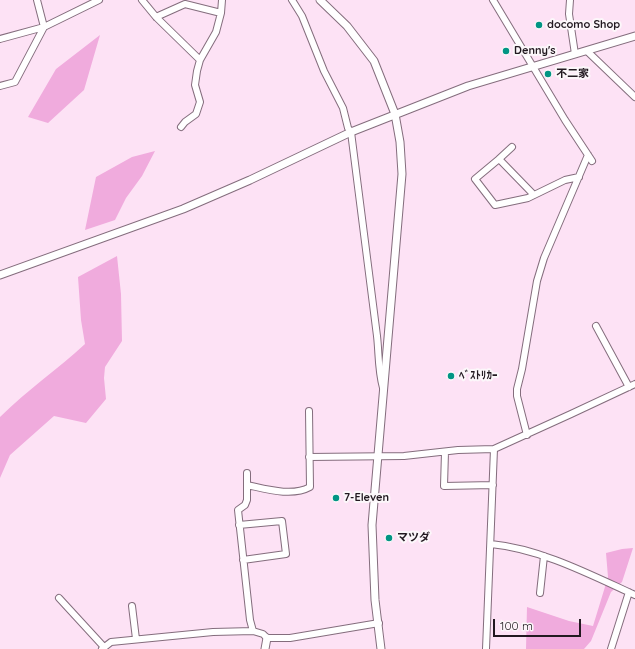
<!DOCTYPE html>
<html>
<head>
<meta charset="utf-8">
<style>
  body { margin:0 }
  #map { position:relative; width:635px; height:649px; overflow:hidden; background:#fde2f5; font-family:Quicksand,sans-serif }
  canvas { display:block }
  .scale { position:absolute; left:493px; top:619px; width:88px; height:18px; box-sizing:border-box; border:2px solid #221920; border-top:0; padding-left:5px; font-size:12px; line-height:14px; white-space:nowrap; color:#221920; -webkit-text-stroke:3px #fcf7fa; paint-order:stroke }
</style>
</head>
<body>
<div id="map">
<canvas width="635" height="649"></canvas>
<div class="scale">100 m</div>
</div>
<script>
const c = document.querySelector('canvas').getContext('2d');
c.lineJoin = 'round';
function paint(path, color) { c.fillStyle = color; c.fill(path, 'evenodd'); }
function stroke(path, color, width, dash) { c.strokeStyle = color; c.lineWidth = width; c.lineCap = dash ? 'butt' : 'round'; c.setLineDash(dash || []); c.stroke(path); }
function label(font, color, halo, rows, align = 'center') {
  c.font = font + ' Quicksand,"Noto Sans JP",sans-serif'; c.lineWidth = 4; c.setLineDash([]); c.textBaseline = 'middle'; c.strokeStyle = halo; c.fillStyle = color; for (const [text, x, y, turn = 0] of rows) {
    c.save(); c.translate(x, y); c.rotate((+turn || 0) * Math.PI / 180); c.textAlign = isNaN(turn) ? turn : align; if (halo) c.strokeText(text, 0, 0); c.fillText(text, 0, 0); c.restore();
  }
}
const green = new Path2D(`
  M100,35l-16,55 -36,33 -20,-6 28,-48z
  M155,151l-13,25 -16,22 -11,22 -30,10 11,-53 36,-20z
  M117,256l4,38 1,47 -17,26 -1,11 2,21 -20,24 -32,-7 -44,39 -10,23v-61c27,-27 58,-48 85,-73l-4,-24 -3,-43z
  M633,548l-11,34 -11,10 -20,49 -7,8h-58l1,-42 42,14 24,5 15,-49 -2,-24 16,-4z`);
const minor = new Path2D(`
  M142,0l14,17 44,43
  M292,0l10,16 22,55 19,37 5,20 3,4c9,68 17,136 26,204 2,17 1,34 6,52
  M493,0l72,120 27,41
  M570,0l-1,14 6,40
  M156,17l29,-13 36,9
  M0,39l44,-12 55,-27
  M587,51l48,46
  M0,86l15,-4 29,-55 -7,-27
  M181,127l4,-5 11,-8 4,-12 -5,-17 2,-14 3,-11 16,-28 5,-19 1,-13
  M512,147l-13,12 35,36
  M499,159l-24,20 20,26 33,-7 37,-18 14,-3
  M596,326l33,61
  M527,435l-10,-39v-7l5,-20 15,-88 7,-23 44,-103
  M445,452l-1,34 49,-1
  M309,457l95,-1 54,-6 36,-1 77,-35 64,-30
  M247,473v27l-2,5 -7,5 12,110 3,11
  M247,485c19,4 45,12 63,2l-1,-76
  M239,525l43,-4 4,33 -43,6
  M491,544c50,5 98,30 144,51
  M540,593l4,-37
  M59,598l45,49
  M132,606l4,33
  M102,649l9,-7 102,-10 40,-1 10,3 4,4h23l89,-15
  M486,649l8,-200
  M611,649l18,-57`);
const tertiary = new Path2D(`
  M320,0l27,26 27,35 21,53 5,28 2,32 -30,351 3,75 6,49
  M0,275l183,-66 67,-29 101,-48 117,-46 167,-50
  M265,649l2,-11`);
const markers = [
  [539,25,4,"#019584"],
  [506,51,4,"#019584"],
  [548,74,4,"#019584"],
  [451,376,4,"#019584"],
  [336,498,4,"#019584"],
  [389,538,4,"#019584"]
];
const poiNames = [
  ["docomo Shop",547,25],
  ["Denny's",514,51],
  ["不二家",556,74],
  ["ﾍﾞｽﾄﾘｶｰ",459,376],
  ["7-Eleven",344,498],
  ["マツダ",397,538]
];
paint(green, '#f0abdd');
stroke(minor, '#846d7d', 8);
stroke(tertiary, '#846d7d', 9);
stroke(minor, '#fff', 6);
stroke(tertiary, '#fff', 7);
for (const [x, y, r, color] of markers) { const dot = new Path2D(); dot.arc(x, y, r, 0, 2 * Math.PI); c.fillStyle = color; c.fill(dot); stroke(dot, '#fcf7fa', 1.5); }
label('bold 11px', '#221920', '#fcf7fa', poiNames, 'left');
</script>
</body>
</html>
